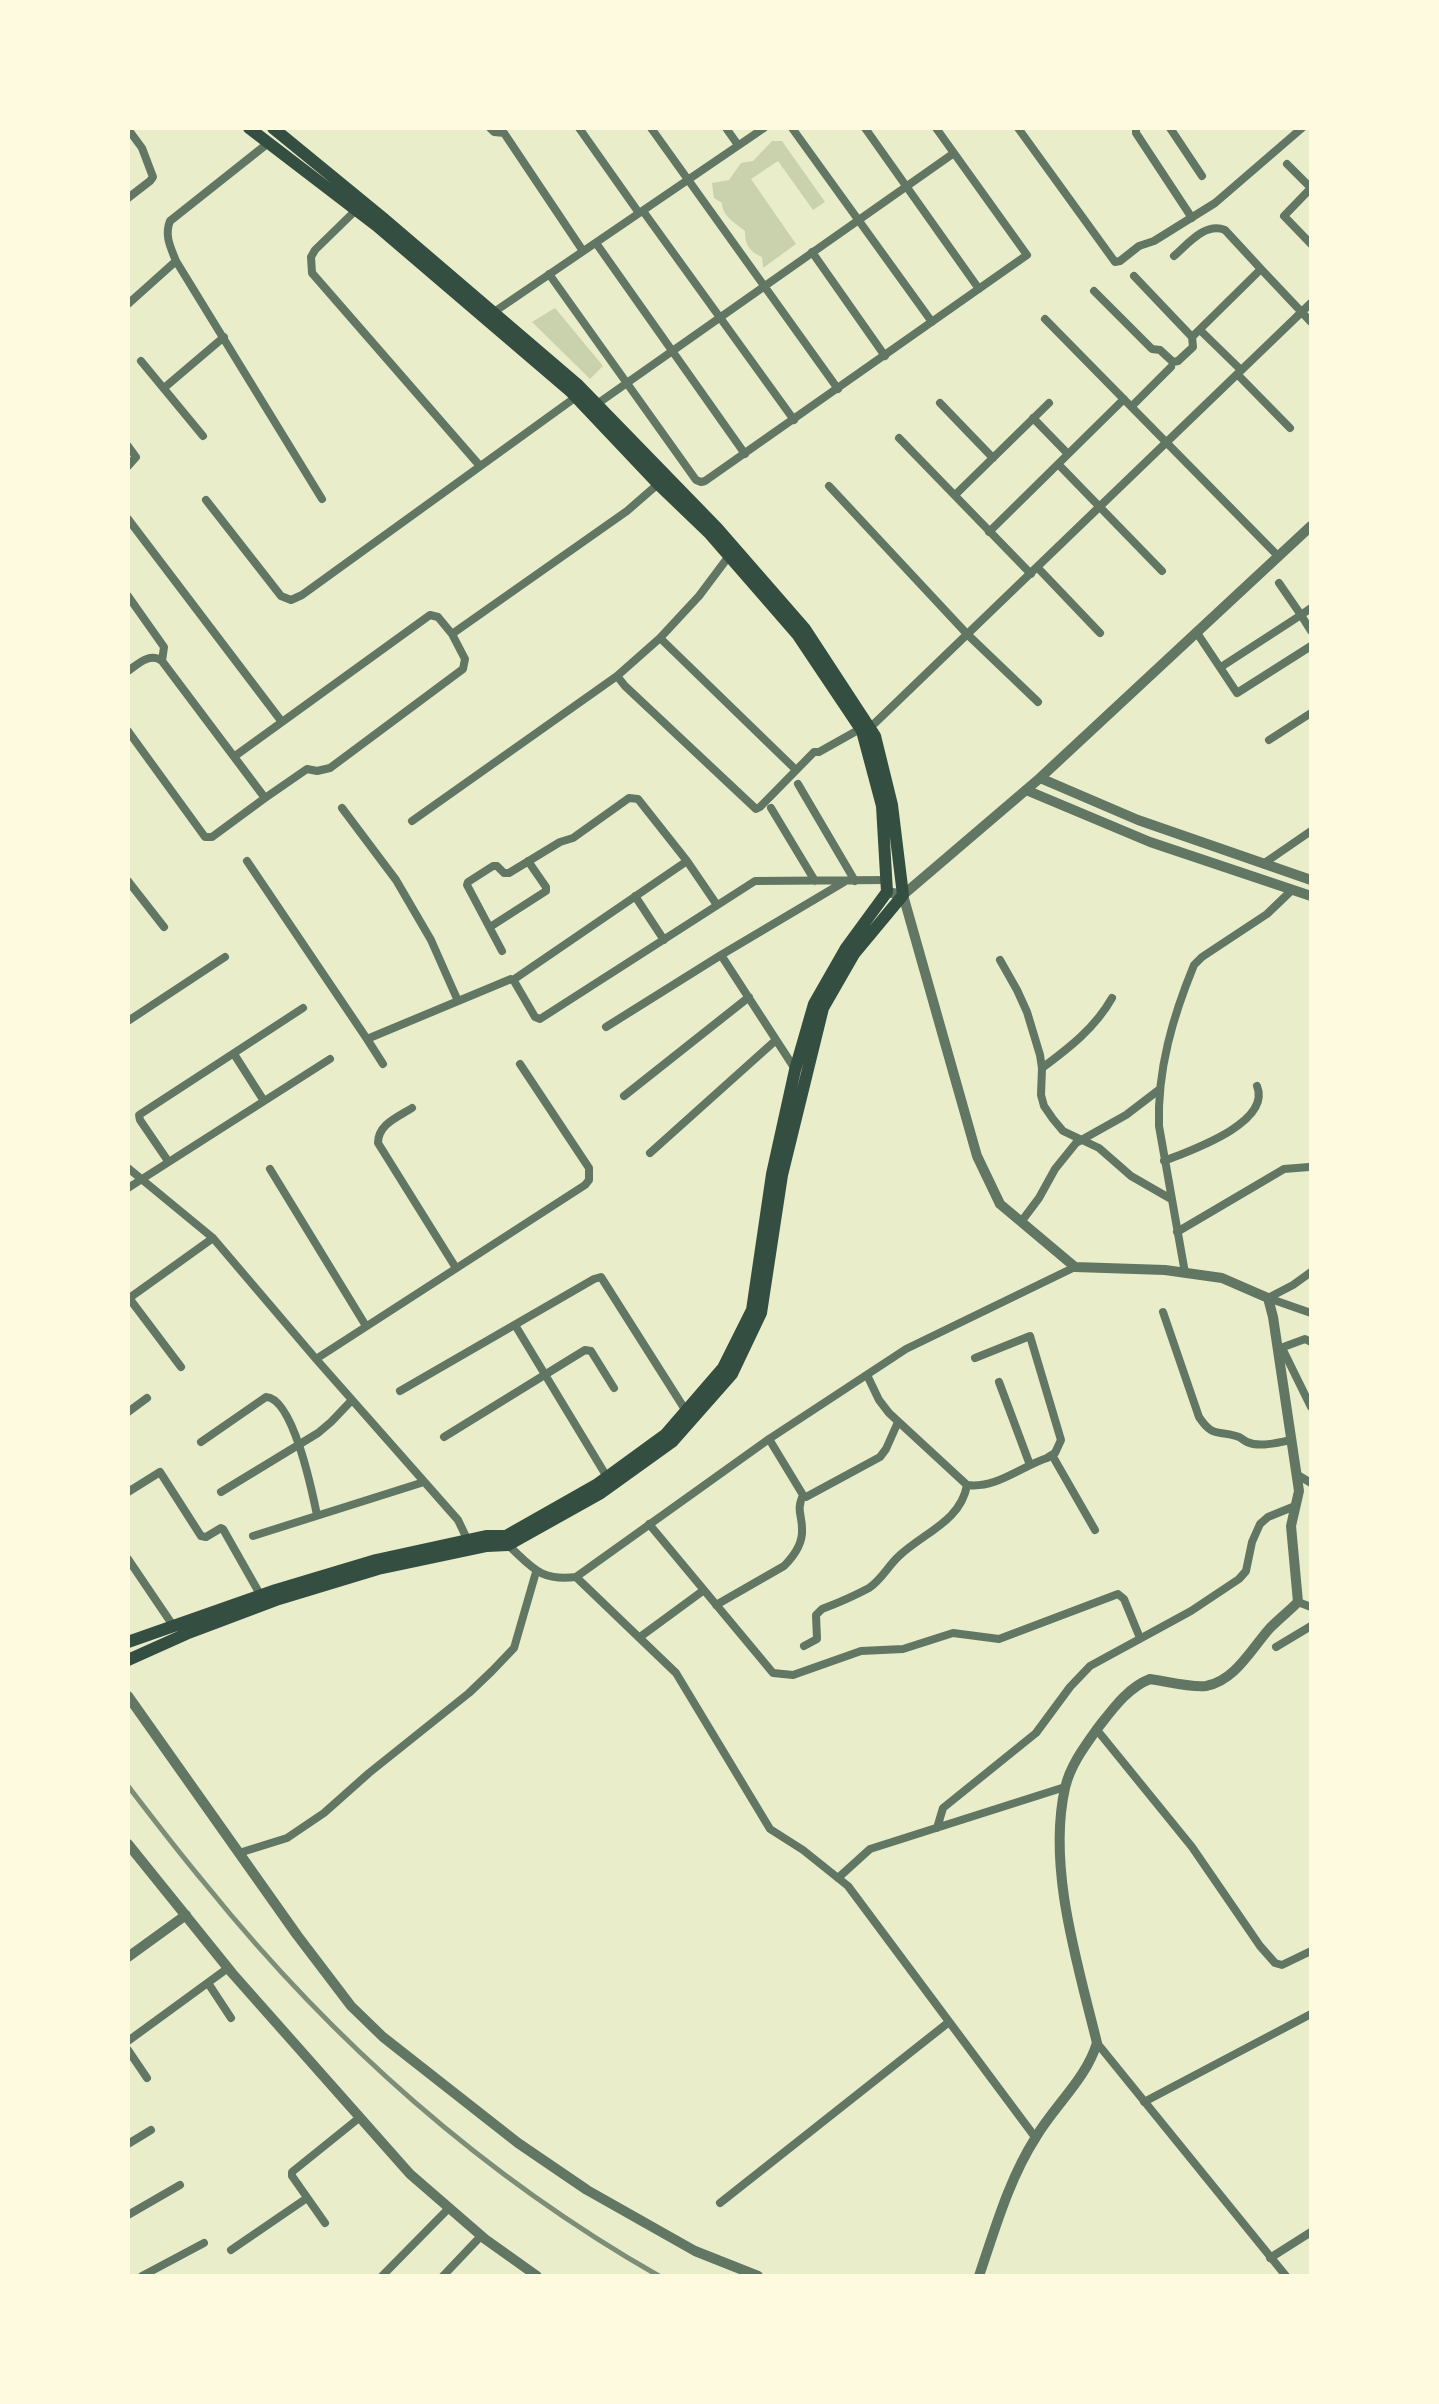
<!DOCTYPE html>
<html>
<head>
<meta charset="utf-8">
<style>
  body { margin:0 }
  #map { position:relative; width:1439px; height:2404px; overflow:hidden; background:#e9edc9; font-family:"Titillium Web",sans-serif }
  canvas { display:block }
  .frame { position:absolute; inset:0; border:130px solid #fefae0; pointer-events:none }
</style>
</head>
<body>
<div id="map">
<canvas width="1439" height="2404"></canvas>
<div class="frame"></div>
</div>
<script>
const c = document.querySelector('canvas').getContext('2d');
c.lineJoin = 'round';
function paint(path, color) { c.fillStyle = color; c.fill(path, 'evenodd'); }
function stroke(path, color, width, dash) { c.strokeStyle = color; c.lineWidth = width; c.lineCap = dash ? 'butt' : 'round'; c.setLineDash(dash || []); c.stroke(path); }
const green = new Path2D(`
  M772,141h10l43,61 -12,8 -35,-49 -27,18 45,65 -33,24 -1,-11c-13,-6 -17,-12 -17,-26 -10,-8 -23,-15 -23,-28l-8,-5 -2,-15 17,-3 12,-17 12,-2z
  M555,308l48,58 -13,13 -58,-57z`);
const minor = new Path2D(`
  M490,128l4,4 10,1 79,118
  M579,128l60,85
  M651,128l187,261
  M726,128l12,17
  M792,128l140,194
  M865,128l114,161
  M1018,128l97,134 5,-1 19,-15 15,-5 61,-38 87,-75
  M1136,128v5l56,85
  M1170,128l32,48
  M128,129l14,19 11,29 -3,4 -22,17
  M267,144l-97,77c-6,15 1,27 6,40l146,238
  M1287,164l24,24
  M1311,188l-27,28 27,28
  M356,210l-41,40 -4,7 1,16 168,193
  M643,211l151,209
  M596,243l149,211
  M812,252l73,104
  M1174,256c14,-12 31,-34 51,-26l36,39
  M549,274l147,206 5,2 4,-1 322,-226 -91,-127
  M1094,291l58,58 8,1 13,12 5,-1 15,-14 -1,-10 -58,-61
  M128,304l48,-43
  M494,312l270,-184
  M1045,319l234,238
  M1200,330l41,40
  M1192,337l69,-68 50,53
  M141,361l62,75
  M1237,374l53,54
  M164,388l60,-51
  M940,403l53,55
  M597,404l357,-251
  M1132,406l39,-39
  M1033,418l35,36
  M899,438l132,136
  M128,446l8,11 -8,9
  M1058,464l104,107
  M829,486l138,148 71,68
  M955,495l94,-92
  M206,500l75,96 10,4 11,-5 274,-198
  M128,519l154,203
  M989,532l135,-133
  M1037,567l63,66
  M1279,583l22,32 10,-7
  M128,596l36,51 -2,14
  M1197,633l40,60 74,-47
  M660,638l135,131
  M1221,667l80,-52 10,16
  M128,671c10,-7 22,-19 34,-10l103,137 -53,39h-7l-77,-106
  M617,676l8,10 131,123 4,-2 54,-55h5l41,-23
  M867,728l8,-5 436,-420
  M1269,740l42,-27
  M235,756l195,-141 8,2 14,17 175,-123 31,-27
  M798,784l57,97
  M265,798l42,-29 10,2 13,-3 133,-99 2,-10 -13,-25
  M342,808l54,72 35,60 27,61
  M771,808l44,73
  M412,821l205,-145 43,-38 39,-42 30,-40
  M247,861l120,178 144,-60 3,2 21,36 5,2 215,-138 132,-1
  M1263,864l48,-33
  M128,881l36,46
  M635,896l29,44
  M490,927l56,-36v-4l-18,-26
  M502,951l-35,-66 1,-3 25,-16h4l7,7h5l51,-31 13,-4 56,-40 9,1 49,62
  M1000,960l17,30 10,22 13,43 2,13 -1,27 3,11 9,13 10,12 36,17 32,28 40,23
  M513,980l174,-119 30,44
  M128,1021l97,-64
  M606,1027l115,-72
  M367,1039l16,25
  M234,1054l30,47
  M1042,1068c27,-20 53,-40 70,-70
  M795,1069l-74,-114 123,-73
  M624,1096l125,-99
  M412,1108c-14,9 -34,16 -34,35l78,125
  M650,1153l126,-113
  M168,1161l-28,-41 -1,-5 164,-107
  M1164,1161c25,-10 108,-38 93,-75
  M128,1168l85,70 103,121 142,161 10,21
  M270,1169l96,157
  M128,1188l202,-129
  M1021,1222l18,-24 16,-29 21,-26 50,-28 34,-26
  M1177,1232l107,-63 25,-2
  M1185,1273l-26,-147c-2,-56 14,-110 35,-161l8,-8 65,-43 25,-24
  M129,1298l52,69
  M1268,1298l25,-13 18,-13
  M1268,1298l43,15
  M128,1299l85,-61
  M1163,1312l36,105c14,21 18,13 37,19 6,1 6,4 11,6 13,6 32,0 45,-2
  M515,1325l92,152
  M1282,1348l29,59
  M1278,1349l27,-10 6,3
  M316,1359l269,-174 4,-5v-12l-69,-104
  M999,1382l31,83
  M400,1391l194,-112 7,-2 85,134
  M128,1412l19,-14
  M444,1437l141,-87 6,1 23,37
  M769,1439l34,56 3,2 74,-40 6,-8 12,-27
  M201,1442l65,-45c27,1 46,94 51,118
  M1052,1455l43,75
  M1296,1474l15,9
  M967,1485c29,4 53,-18 80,-27l8,-5 6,-13 -31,-104 -55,22
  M128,1492l32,-20 41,64 5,1 15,-9 2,1 38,67
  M221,1492l97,-59 13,-11 21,-22
  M649,1524l124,149 20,2 68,-24 42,-2 50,-16 46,6 119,-45 6,5 16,39
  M253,1536l171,-54
  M508,1545c25,23 32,36 68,32l193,-138 137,-90 169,-82
  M128,1559l46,68
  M576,1577l100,96 94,156 33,21 45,36 187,251
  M1298,1602l13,5
  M716,1605l68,-39c10,-10 19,-22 18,-37 0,-15 -6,-18 1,-34
  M640,1637l64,-47
  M804,1646l13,-7 -1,-24 6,-6c16,-6 32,-13 47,-21 13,-9 19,-22 30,-32 24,-23 62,-35 68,-71l-78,-72 -10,-13 -12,-25
  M1276,1647l35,-21
  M1097,1730l95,117 68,99 15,17 7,2 29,-14
  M937,1828l6,-20 93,-75 34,-46 20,-21 101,-55 48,-32 7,-8 6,-29 8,-18 8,-7 27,-11
  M239,1853l48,-15 37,-25 45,-40 100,-80 23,-22 22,-23 22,-76
  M838,1878l32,-29 195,-62
  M208,1983l23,35
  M128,2041l100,-73
  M1097,2043l189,233
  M128,2050l19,28
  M1144,2102l167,-88
  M128,2144l23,-14
  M720,2203l229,-181
  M128,2215l52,-30
  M325,2223l-33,-47v-4l67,-54
  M231,2250l76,-52
  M1270,2258l41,-26
  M142,2276l62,-33
  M382,2276l67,-68
  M443,2276l38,-40`);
const tertiary = new Path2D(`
  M1040,778l98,42 173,60
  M1026,790l124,52 161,54
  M887,892l16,3 137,-117 271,-252
  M903,895l74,261 23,48 75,63 90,3 57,8 46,20 5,19 26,174 -8,35 7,76c-9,9 -19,17 -28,26 -18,20 -35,53 -64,58 -14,2 -41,-5 -56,-7 -23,9 -38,31 -53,50 -13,18 -27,37 -32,59 -18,80 13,177 32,255 -11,36 -42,62 -61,94 -27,42 -41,92 -57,139
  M128,1696l169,239 54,71 32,31 135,106 69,47 108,61 63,25
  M128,1844l104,129 178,201 75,65 52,37
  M128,1957l58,-42`);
const secondary = new Path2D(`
  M128,1642l148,-52 100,-30 110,-24h20l90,-51 70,-51 57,-66 29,-58 20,-136 23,-104 19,-66 32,-56 41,-56 -5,-86 -20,-75 -65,-97 -87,-100 -52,-50 -88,-93 -193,-165 -128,-98
  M128,1660l58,-26 93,-35 99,-30 109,-23 21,-1 93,-52 71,-51 60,-68 29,-61 21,-138 41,-167 31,-54 49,-59 -11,-90 -17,-69 -70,-107 -88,-101 -140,-144 -194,-166 -110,-90`);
const rail = new Path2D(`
  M128,1786c26,34 52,68 79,100 126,156 278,291 452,390`);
paint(green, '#cad2ad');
stroke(minor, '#617663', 8);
stroke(tertiary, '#617663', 10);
stroke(secondary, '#344e41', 12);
stroke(rail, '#7c8e77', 5);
</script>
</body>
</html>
